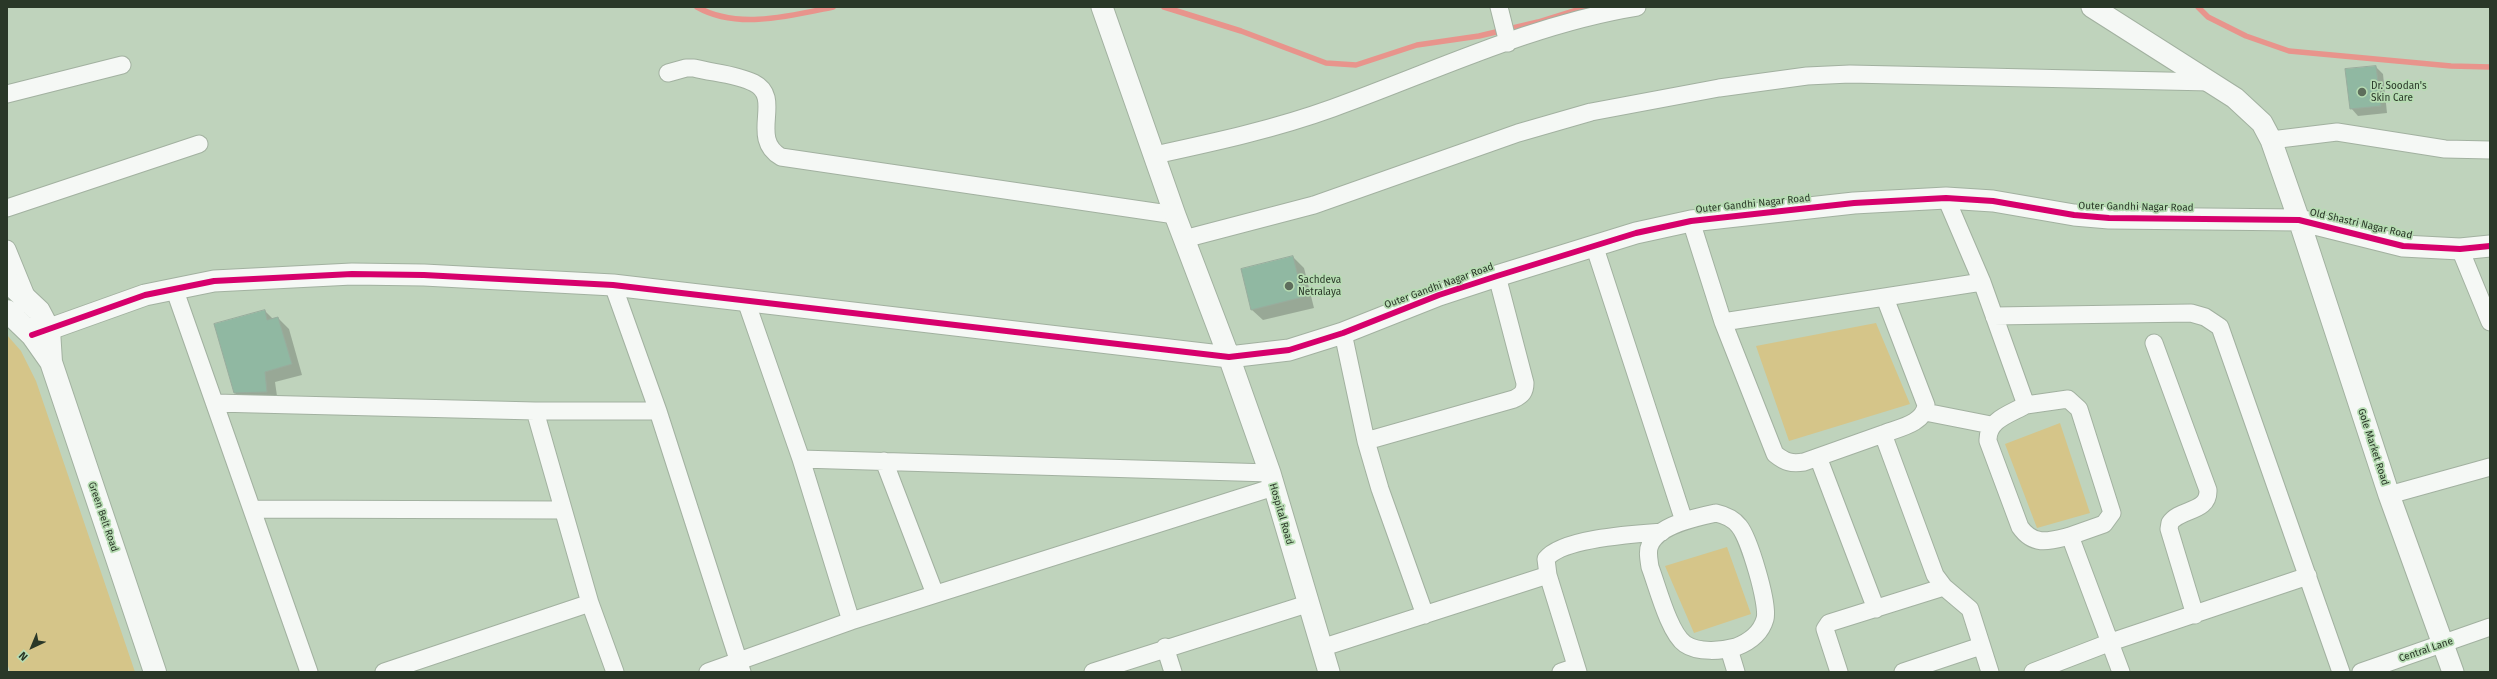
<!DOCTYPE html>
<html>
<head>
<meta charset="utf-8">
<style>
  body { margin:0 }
  #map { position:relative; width:2497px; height:679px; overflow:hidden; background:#bfd3bc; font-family:"Fira Sans",sans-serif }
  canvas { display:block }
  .frame { position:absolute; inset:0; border:8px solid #2a3828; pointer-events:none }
  .north { position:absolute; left:12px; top:627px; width:40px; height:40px; -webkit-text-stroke:3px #b7dcb3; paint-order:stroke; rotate:224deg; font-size:11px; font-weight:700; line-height:16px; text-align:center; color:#2a3828 }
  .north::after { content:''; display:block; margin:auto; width:14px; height:18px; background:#2a3828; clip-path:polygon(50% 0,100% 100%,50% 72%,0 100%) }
</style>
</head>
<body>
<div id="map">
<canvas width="2497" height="679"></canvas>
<div class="frame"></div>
<div class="north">N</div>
</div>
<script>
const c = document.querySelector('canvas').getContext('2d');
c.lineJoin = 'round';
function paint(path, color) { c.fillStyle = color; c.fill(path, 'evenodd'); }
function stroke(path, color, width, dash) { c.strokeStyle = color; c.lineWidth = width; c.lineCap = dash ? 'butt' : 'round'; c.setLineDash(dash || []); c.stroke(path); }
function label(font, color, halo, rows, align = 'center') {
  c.font = font + ' "Fira Sans",sans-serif'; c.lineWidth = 3.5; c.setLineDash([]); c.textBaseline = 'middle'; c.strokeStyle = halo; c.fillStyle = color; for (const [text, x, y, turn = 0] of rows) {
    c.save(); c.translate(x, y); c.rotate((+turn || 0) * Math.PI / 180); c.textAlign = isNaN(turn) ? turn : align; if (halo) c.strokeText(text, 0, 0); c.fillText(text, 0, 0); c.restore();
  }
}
const green = new Path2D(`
  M1876,323l34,81 -121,37 -33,-95z
  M7,335l14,16 15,30 99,291h-125l-3,-9z
  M2060,423l30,90 -53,15 -32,-84z
  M1727,547l24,67 -57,19 -29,-67z`);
const shadow = new Path2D(`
  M2376,67l7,7 4,39 -29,3 -7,-8z
  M1293,257l11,11 10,40 -51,12 -11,-10z
  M265,311l8,8 5,-1 11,11 13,46 -27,7 3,21 -32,1 -11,-11z`);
const stream = new Path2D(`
  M697,7c40,23 93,9 136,0
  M1164,7l77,24 85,32 30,2 61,-20 62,-9 59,-14 48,-15
  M2198,7l10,10 38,19 43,15 162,15 39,1`);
const building = new Path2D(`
  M2376,66l5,40 -31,3 -5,-40z
  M1293,256l10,41 -52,13 -10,-41z
  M265,310l2,10 11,-3 14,47 -27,8 2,20 -33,1 -20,-69z`);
const minor = new Path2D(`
  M1499,7l9,36
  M668,73l18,-5h8c19,5 42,6 60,15 30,15 -6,55 27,74l394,58
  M7,94l115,-29
  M2271,140l66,-8 108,17 45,1
  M1155,155c60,-13 120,-26 178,-47 100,-36 199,-84 304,-101
  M1946,198l36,84 44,123 42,-6 11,10 33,104 -8,11 -34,12 51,136
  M7,208l192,-64
  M1691,221l32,101 52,132c10,8 16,10 29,8l79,-28 52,141 9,12 26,22 20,63
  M1184,239l130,-34 204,-72 73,-21 128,-24 88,-12 43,-2 360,8
  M1594,245l90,276
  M7,249l20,49
  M2460,249l30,73
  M174,288l135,384
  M746,301l55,158
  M1994,316l197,-3 14,4 15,10 121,345
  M1723,322l259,-40
  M1343,333l23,108 14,48 45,126
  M2154,343l54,147c1,23 -28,18 -38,33l-1,6 26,86
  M215,403l320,8
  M2026,405c-16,9 -39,15 -38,36l32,86c14,20 30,14 50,9
  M658,411l84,261
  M1925,412l66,13
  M1883,434c15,-6 41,-10 43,-29l-41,-107
  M1366,441l148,-42c8,-4 11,-7 11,-16l-28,-107
  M1818,457l58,152
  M884,461l51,133
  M2389,495l101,-28
  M253,509l310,1
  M1716,513c9,2 17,5 23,13 10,12 30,78 26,93 -4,14 -16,23 -29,28 -14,4 -38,6 -51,-3 -16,-11 -28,-59 -35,-77 -1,-7 -3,-16 0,-22 8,-20 47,-28 66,-32z
  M590,603l25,69
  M851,621l-50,-162 469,14
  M1165,647l8,25
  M1321,648l227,-73
  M1729,649l7,23
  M384,672l206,-69 -55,-192h123l-45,-126
  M708,672l143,-51 423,-134
  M1093,672l214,-68
  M1561,672l15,-5
  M1578,672l-30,-97 -2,-16c16,-21 89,-25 116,-27
  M1839,672l-14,-43 4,-6 115,-36
  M1903,672l78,-26
  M2033,672l78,-30 197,-66
  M2361,672l129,-45`);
const tertiary = new Path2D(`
  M1102,7l73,208 54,142 41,116 59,199
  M2092,7l143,91 27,25 9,17 28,80 90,275 64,177
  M33,335l112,-40 69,-14 138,-7 72,1 189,10 616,72 60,-7 54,-17 96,-38 58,-19 139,-43 55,-12 163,-18 92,-5 47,3 81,14 35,3 190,2 104,26 57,3 30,-3`);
const secondary = new Path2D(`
  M7,281l32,30 10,19 2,32 104,310
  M7,311l25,24 19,27`);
const cycleway = new Path2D(`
  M32,335l113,-40 69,-14 138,-7 72,1 189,10 616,72 60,-7 54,-17 96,-38 58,-19 139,-43 55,-12 163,-18 92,-5 47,3 81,14 35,3 190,2 104,26 57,3 30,-3`);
const markers = [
  [2362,92,5,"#5e6e5c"],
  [1289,286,5,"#5e6e5c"]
];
const poiNames = [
  ["Dr. Soodan's",2371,86],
  ["Skin Care",2371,98],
  ["Sachdeva",1298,280],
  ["Netralaya",1298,292]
];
const streetNames = [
  ["Outer Gandhi Nagar Road",1753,204,-6],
  ["Outer Gandhi Nagar Road",2136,207,1],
  ["Old Shastri Nagar Road",2361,224,13],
  ["Outer Gandhi Nagar Road",1439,286,-20],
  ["Gole Market Road",2373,447,72],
  ["Hospital Road",1281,514,74],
  ["Green Belt Road",103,517,71],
  ["Central Lane",2426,650,-19]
];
paint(green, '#d5c589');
paint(shadow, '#0003');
stroke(stream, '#e8948c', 5.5);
paint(building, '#90b8a2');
stroke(building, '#98ac9d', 1);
stroke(minor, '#a2b1a0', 19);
stroke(tertiary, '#a2b1a0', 23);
stroke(secondary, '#a2b1a0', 24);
stroke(minor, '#f5f8f5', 17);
stroke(tertiary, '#f5f8f5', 21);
stroke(secondary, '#f5f8f5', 22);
stroke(cycleway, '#d6006c', 6);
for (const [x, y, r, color] of markers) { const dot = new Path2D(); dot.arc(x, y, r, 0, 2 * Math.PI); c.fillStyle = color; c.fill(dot); stroke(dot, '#b7dcb3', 1.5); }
label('10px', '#2a3828', '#b7dcb3', poiNames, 'left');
label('10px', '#2a3828', '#b7dcb3', streetNames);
</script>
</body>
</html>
